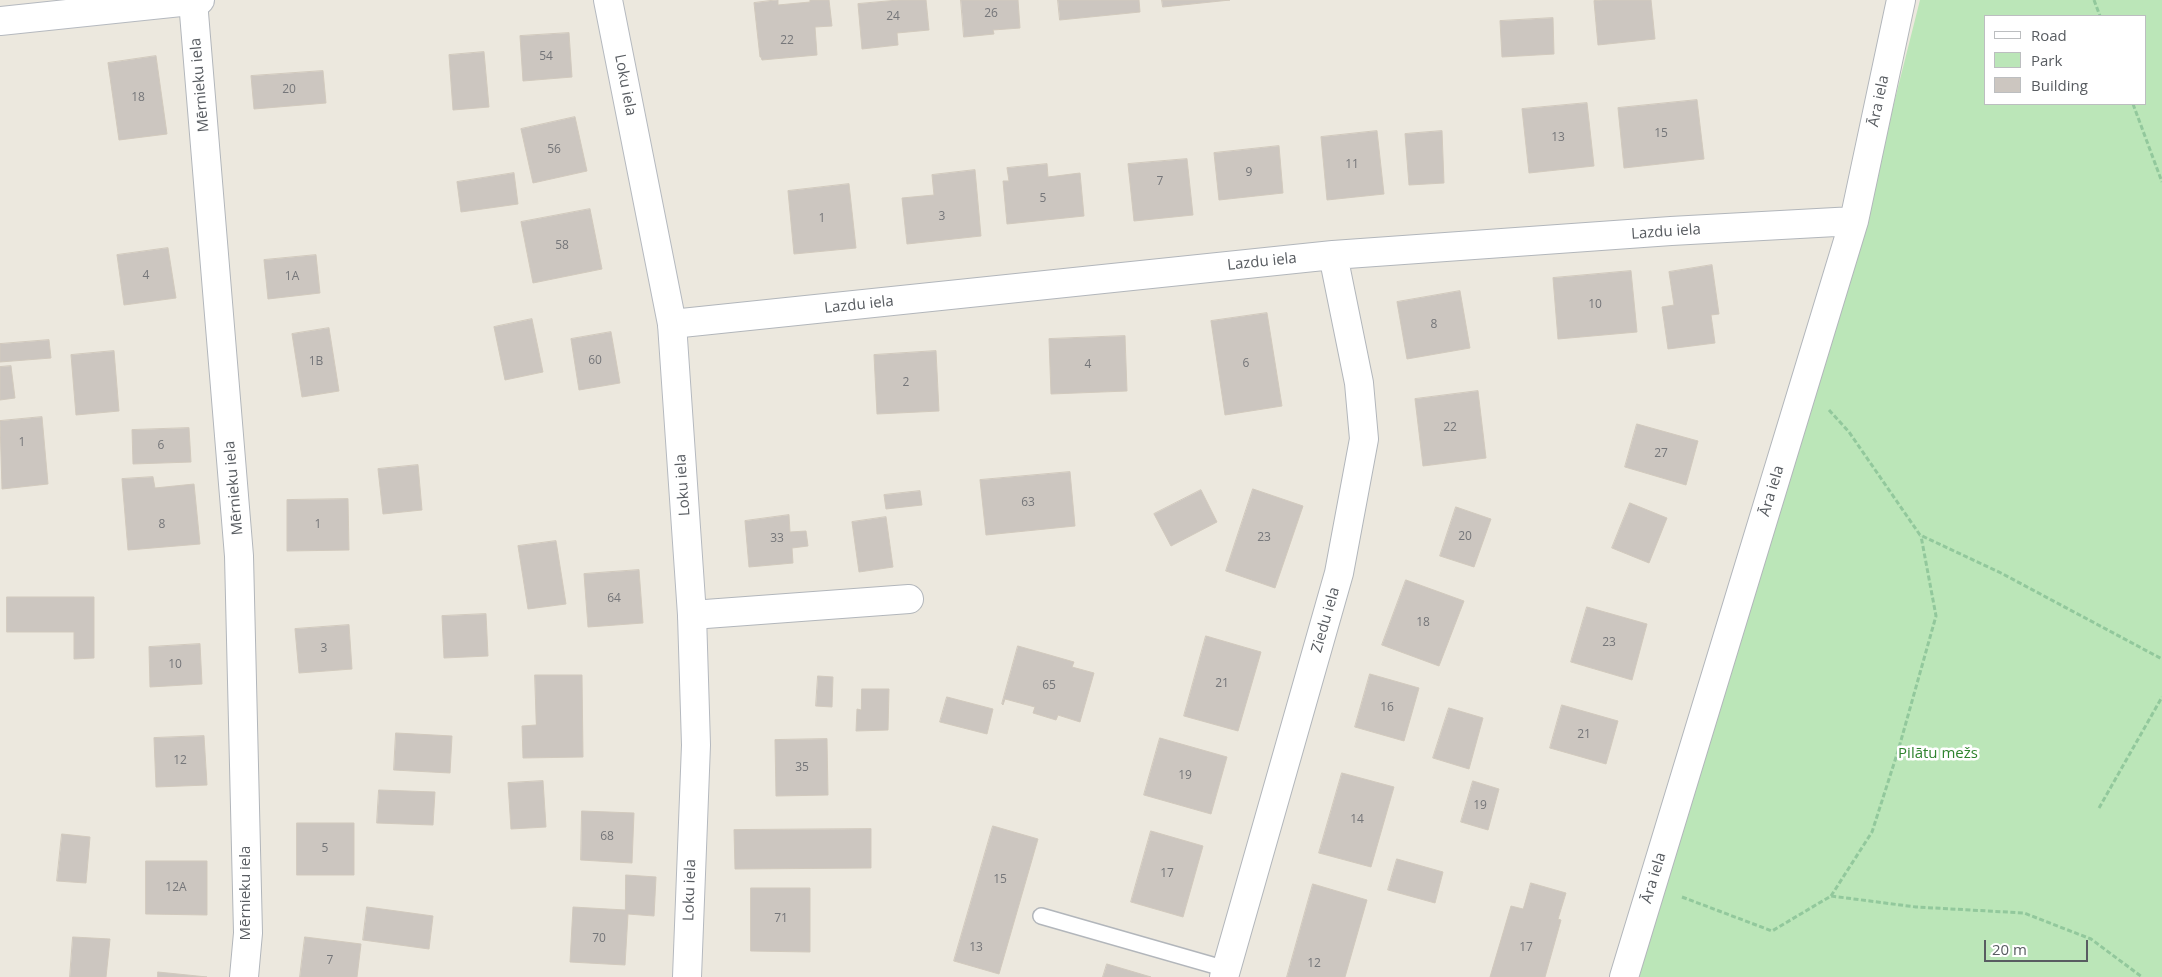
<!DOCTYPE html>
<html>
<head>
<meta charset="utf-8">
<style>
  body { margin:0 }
  #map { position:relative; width:2162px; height:977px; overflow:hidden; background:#ece8de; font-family:"Open Sans",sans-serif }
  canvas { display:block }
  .legend { position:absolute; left:1984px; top:15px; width:162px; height:90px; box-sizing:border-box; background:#fff; border:1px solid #bcbec0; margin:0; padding:6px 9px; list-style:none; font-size:15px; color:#585c61 }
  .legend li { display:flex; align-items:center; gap:10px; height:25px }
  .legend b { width:25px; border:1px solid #bcbec0 }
  .scale { position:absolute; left:1984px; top:940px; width:104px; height:22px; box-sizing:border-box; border:2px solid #585c61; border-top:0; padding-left:6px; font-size:15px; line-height:18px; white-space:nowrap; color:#585c61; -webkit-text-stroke:4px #fff; paint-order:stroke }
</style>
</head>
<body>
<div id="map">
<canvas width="2162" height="977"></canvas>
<ul class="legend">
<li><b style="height:6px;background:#fff"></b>Road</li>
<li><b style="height:14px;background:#bbe6b8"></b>Park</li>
<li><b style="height:14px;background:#ccc6c0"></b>Building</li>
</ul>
<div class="scale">20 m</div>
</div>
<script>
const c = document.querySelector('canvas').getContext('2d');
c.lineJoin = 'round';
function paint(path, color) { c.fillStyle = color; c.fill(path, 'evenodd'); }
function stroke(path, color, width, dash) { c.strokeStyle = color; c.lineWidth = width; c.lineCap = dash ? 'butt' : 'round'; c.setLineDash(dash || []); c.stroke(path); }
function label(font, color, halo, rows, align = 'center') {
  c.font = font + ' "Open Sans",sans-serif'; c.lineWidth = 5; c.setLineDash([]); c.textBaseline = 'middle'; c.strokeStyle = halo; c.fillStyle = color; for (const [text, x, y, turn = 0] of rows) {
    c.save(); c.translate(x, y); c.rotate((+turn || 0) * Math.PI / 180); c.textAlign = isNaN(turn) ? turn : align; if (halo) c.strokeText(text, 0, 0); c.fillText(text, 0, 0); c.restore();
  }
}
const green = new Path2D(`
  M1920,0h242v977h-523l223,-747zM1986,16h160v88h-160z`);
const building = new Path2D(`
  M778,0v5l32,-3v-2h19l3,26 -17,1 2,28 -55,5 -1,-3h-1l-6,-54z
  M899,0h27l3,30 -32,3 1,12 -36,4 -4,-45z
  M961,0h57l2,28 -27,2 1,4 -30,3z
  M1058,0h81l1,12 -80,8z
  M1162,0h68l-67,7z
  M1603,0h48l4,39 -57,6 -4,-44z
  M1553,18l1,36 -52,3 -2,-36z
  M569,33l3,44 -49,4 -3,-45z
  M484,52l5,55 -36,3 -4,-55z
  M156,56l11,78 -48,6 -11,-77z
  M323,71l3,32 -72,6 -3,-33z
  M1697,100l7,59 -80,9 -6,-60z
  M1587,103l7,63 -65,7 -7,-64z
  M575,117l12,54 -54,12 -12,-54z
  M1377,131l7,63 -57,6 -6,-63z
  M1442,131l2,52 -35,2 -4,-51z
  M1279,146l4,47 -64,7 -5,-47z
  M1187,159l6,56 -59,6 -6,-57z
  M1047,164l1,13 32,-4 4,43 -77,8 -4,-43h6l-2,-13z
  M975,170l6,66 -74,8 -5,-46 32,-3 -2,-20z
  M514,173l4,31 -57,8 -4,-30z
  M849,184l7,64 -62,6 -6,-63z
  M590,209l12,60 -69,14 -12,-61z
  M168,248l8,50 -52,7 -7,-50z
  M316,255l4,38 -52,6 -4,-39z
  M1712,265l7,49 -8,1 4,28 -47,6 -6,-42 12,-2 -5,-33z
  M1631,271l6,61 -79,7 -5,-61z
  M1460,291l10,57 -63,11 -10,-57z
  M1267,313l15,93 -57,9 -14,-94z
  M532,319l11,53 -38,8 -11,-53z
  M329,328l10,63 -37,6 -10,-63z
  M611,332l9,51 -41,7 -8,-51z
  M1125,336l2,55 -76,3 -2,-55z
  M49,340l2,18 -51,4v-18z
  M114,351l5,60 -43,4 -5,-60z
  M936,351l3,60 -62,3 -3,-59z
  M11,366l4,32 -15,2v-33z
  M1478,391l8,67 -63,8 -8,-67z
  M42,417l6,67 -46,5 -2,-68z
  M1637,424l61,17 -12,44 -61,-18z
  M189,428l2,34 -58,2 -1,-34z
  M418,465l4,45 -39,4 -5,-45z
  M1070,472l5,54 -89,9 -6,-55z
  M153,477l2,11 39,-4 6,60 -72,6 -6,-71z
  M1253,489l50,17 -28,82 -49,-17z
  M1201,490l16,32 -46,24 -17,-32z
  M920,491l2,14 -36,4 -2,-14z
  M348,499l1,51 -62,1v-51z
  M1630,503l37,15 -18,45 -37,-15z
  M1456,507l35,12 -17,48 -34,-11z
  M789,515l1,17 16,-1 2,15 -16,2 1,15 -44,4 -4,-46z
  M886,517l7,50 -34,5 -7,-50z
  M556,541l10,63 -38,5 -10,-63z
  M639,570l4,53 -55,4 -4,-53z
  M1406,580l58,21 -25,65 -57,-21z
  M7,597h87v61l-20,1v-27h-67z
  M1587,607l60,17 -15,56 -61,-18z
  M486,614l2,42 -44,2 -2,-42z
  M349,625l3,44 -53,4 -4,-44z
  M1206,636l55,16 -23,79 -54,-15z
  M200,644l2,40 -52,3 -1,-40z
  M1018,646l56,16 -2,5 22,6 -14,49 -22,-7 -2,5 -23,-7 2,-6 -30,-8 -2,6 -1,-1z
  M1370,674l49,14 -15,53 -49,-14z
  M535,675h47l1,82 -60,1 -1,-32 14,-1z
  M818,676l15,1 -1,30 -16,-1z
  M862,689h27l-1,41 -32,1 1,-22 4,1z
  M947,697l46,12 -6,25 -47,-12z
  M1562,705l56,16 -12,43 -56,-16z
  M1449,708l34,10 -14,51 -36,-11z
  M396,733l56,3 -2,37 -56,-3z
  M204,736l3,49 -51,2 -2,-49z
  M1160,738l67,19 -16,57 -67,-19z
  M827,739l1,56 -52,1 -1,-56z
  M1342,773l52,14 -23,80 -52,-14z
  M543,781l3,46 -35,2 -3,-46z
  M1473,781l26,8 -11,41 -27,-8z
  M379,790l56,2 -2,33 -56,-2z
  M582,811l52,2 -2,50 -51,-3z
  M297,823h57v52h-57z
  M993,826l45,13 -39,135 -45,-13z
  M871,829v39l-136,1 -1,-39z
  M1151,831l52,15 -20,71 -52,-15z
  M62,834l28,3 -4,46 -29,-2z
  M1397,859l46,13 -8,31 -47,-13z
  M146,861h61v54l-61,-1z
  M626,875l30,2 -2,39 -26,-2 -3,51 -55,-3 3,-55 52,3z
  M1531,883l35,10 -8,26 3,1 -16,57h-55l21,-71 12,3z
  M1313,884l54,16 -22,77h-58z
  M751,888h59v64l-59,-1z
  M367,907l66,9 -4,33 -66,-9z
  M73,937l37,2 -4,38h-36z
  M305,937l56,7 -4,33h-57z
  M1107,964l44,13h-48z
  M158,972l49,5h-49z`);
const path = new Path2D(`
  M2094,0l6,16
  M2133,104l29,78
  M1829,410l20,22 71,103 81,38 161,86
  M2099,808l63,-111
  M1831,896l41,-64 26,-81 38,-135 -15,-80
  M1682,897l90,34 59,-35 85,11 108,6 67,26 51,38`);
const lane = new Path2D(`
  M1041,916l185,53`);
const street = new Path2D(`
  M193,1l46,555 9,377 -4,44
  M672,324l661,-69 338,-24 183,-10
  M692,615l217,-16
  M1224,977l115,-404 25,-134 -5,-56 -26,-128
  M1624,977l230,-756 47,-221`);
const secondary = new Path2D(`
  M608,0l64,324 20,291 4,130 -9,232
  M0,21l200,-21`);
const numberNames = [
  ["26",991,14],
  ["24",893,17],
  ["22",787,41],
  ["54",546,57],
  ["20",289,90],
  ["18",138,98],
  ["15",1661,134],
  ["13",1558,138],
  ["56",554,150],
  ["11",1352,165],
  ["9",1249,173],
  ["7",1160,182],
  ["5",1043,199],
  ["3",942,217],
  ["1",822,219],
  ["58",562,246],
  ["4",146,276],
  ["1A",292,277],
  ["10",1595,305],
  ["8",1434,325],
  ["60",595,361],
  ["1B",316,362],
  ["6",1246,364],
  ["4",1088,365],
  ["2",906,383],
  ["22",1450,428],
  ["1",22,443],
  ["6",161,446],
  ["27",1661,454],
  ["63",1028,503],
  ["8",162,525],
  ["1",318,525],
  ["20",1465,537],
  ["23",1264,538],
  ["33",777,539],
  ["64",614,599],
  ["18",1423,623],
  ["23",1609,643],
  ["3",324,649],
  ["10",175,665],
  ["21",1222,684],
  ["65",1049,686],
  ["16",1387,708],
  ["21",1584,735],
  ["12",180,761],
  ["35",802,768],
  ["19",1185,776],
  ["19",1480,806],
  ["14",1357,820],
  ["68",607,837],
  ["5",325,849],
  ["17",1167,874],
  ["15",1000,880],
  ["12A",176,888],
  ["71",781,919],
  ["70",599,939],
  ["13",976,948],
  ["17",1526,948],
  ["7",330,961],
  ["12",1314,964]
];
const streetNames = [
  ["Mērnieku iela",200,85,-95],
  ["Loku iela",625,85,79],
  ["Āra iela",1879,101,-78],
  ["Lazdu iela",1666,232,-4],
  ["Lazdu iela",1262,262,-6],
  ["Lazdu iela",859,305,-6],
  ["Loku iela",683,485,-94],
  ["Mērnieku iela",234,488,-95],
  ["Āra iela",1772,491,-73],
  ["Ziedu iela",1326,620,-74],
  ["Āra iela",1654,878,-73],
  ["Loku iela",690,890,-88],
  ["Mērnieku iela",246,893,-90]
];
const parkNames = [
  ["Pilātu mežs",1938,754]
];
paint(green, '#bbe6b8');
paint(building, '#ccc6c0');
stroke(building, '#d1c9bd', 1);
stroke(lane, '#b2b6bb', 18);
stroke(street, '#b2b6bb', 30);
stroke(secondary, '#b5b9bf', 30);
stroke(path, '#92c89c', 3, [5, 2.5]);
stroke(lane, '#fff', 15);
stroke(street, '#fff', 28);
stroke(secondary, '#fff', 28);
label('12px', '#757679', null, numberNames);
label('15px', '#585c61', '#fff', streetNames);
label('15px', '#2f832e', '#fff', parkNames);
</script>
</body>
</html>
